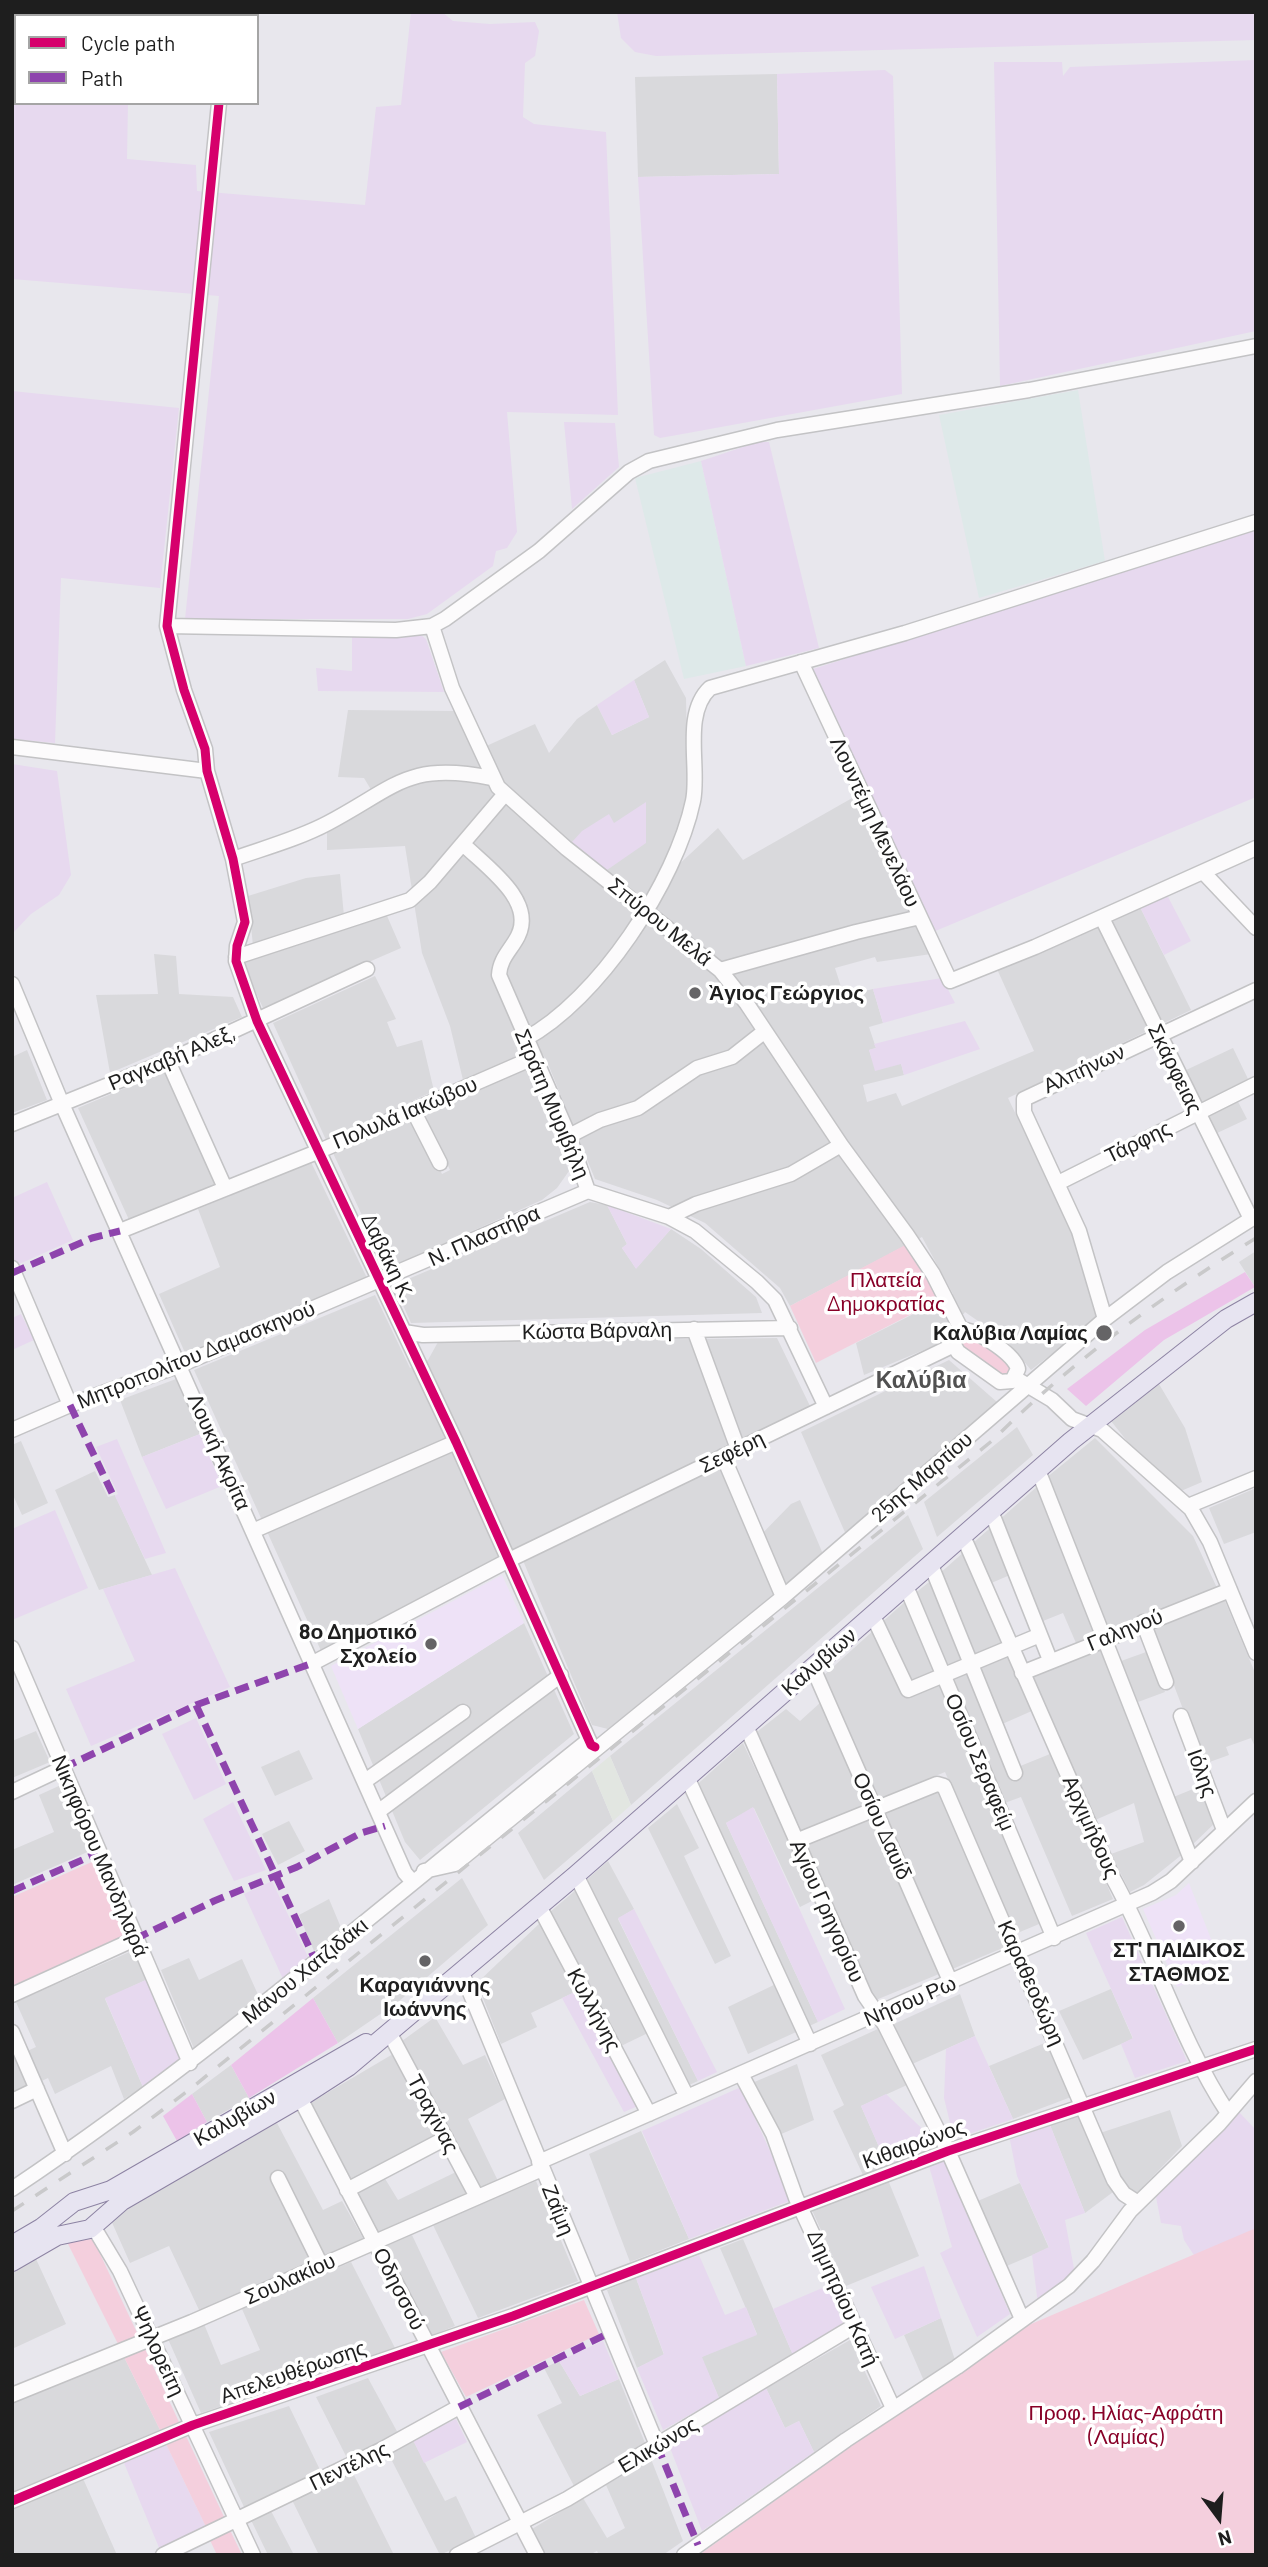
<!DOCTYPE html>
<html>
<head>
<meta charset="utf-8">
<style>
  body { margin:0 }
  #map { position:relative; width:1268px; height:2567px; overflow:hidden; background:#e8e7ed; font-family:Barlow,sans-serif }
  canvas { display:block }
  .frame { position:absolute; inset:0; border:14px solid #1e1e1e; pointer-events:none }
  .legend { position:absolute; left:14px; top:14px; width:245px; height:91px; box-sizing:border-box; background:#fff; border:2px solid #a5a5a5; margin:0; padding:9px 12px; list-style:none; font-size:21px; color:#1e1e1e }
  .legend li { display:flex; align-items:center; gap:14px; height:35px }
  .legend b { width:35px; border:2px solid #a5a5a5 }
  .north { position:absolute; left:1184px; top:2483px; width:70px; height:70px; -webkit-text-stroke:5px #fff; paint-order:stroke; rotate:164deg; font-size:19px; font-weight:700; line-height:28px; text-align:center; color:#1e1e1e }
  .north::after { content:''; display:block; margin:auto; width:24px; height:32px; background:#1e1e1e; clip-path:polygon(50% 0,100% 100%,50% 72%,0 100%) }
</style>
</head>
<body>
<div id="map">
<canvas width="1268" height="2567"></canvas>
<div class="frame"></div>
<ul class="legend">
<li><b style="height:9px;background:#d6006c"></b>Cycle path</li>
<li><b style="height:9px;background:#8e44ad"></b>Path</li>
</ul>
<div class="north">N</div>
</div>
<script>
const c = document.querySelector('canvas').getContext('2d');
c.lineJoin = 'round';
function paint(path, color) { c.fillStyle = color; c.fill(path, 'evenodd'); }
function stroke(path, color, width, dash) { c.strokeStyle = color; c.lineWidth = width; c.lineCap = dash ? 'butt' : 'round'; c.setLineDash(dash || []); c.stroke(path); }
function label(font, color, halo, rows, align = 'center') {
  c.font = font + ' Barlow,sans-serif'; c.lineWidth = 7; c.setLineDash([]); c.textBaseline = 'middle'; c.strokeStyle = halo; c.fillStyle = color; for (const [text, x, y, turn = 0] of rows) {
    c.save(); c.translate(x, y); c.rotate((+turn || 0) * Math.PI / 180); c.textAlign = isNaN(turn) ? turn : align; if (halo) c.strokeText(text, 0, 0); c.fillText(text, 0, 0); c.restore();
  }
}
const residential = new Path2D(`
  M777,74l2,100 -141,3 -3,-100z
  M665,660l21,38 2,92 -13,78 43,-40 25,32 111,-63 77,157 -54,8 -2,-5 -40,11 9,28 29,-7 10,34 -14,4 7,21 -7,2 7,20 25,-7 3,12 -41,10 4,17 29,-9 6,13 132,-55 -37,-82 142,-64 52,105 -183,88 66,137 24,83 -67,52 -24,-29 -42,-29 -22,30 -79,33 -8,-32 97,-49 -31,-57 -132,69 -10,-18 -75,-65 -48,-23 -62,-21 -49,-120 -20,-27 -13,6 8,17 -58,25 -13,-54 -28,-73 -17,-107 -78,4v-23l49,-29 -12,-20 -26,-1 10,-67 107,1 18,41 62,-28 14,29 28,-34 20,-14 15,30 37,-18 -15,-37z
  M340,874l4,42 -91,30 -5,-50 58,-18z
  M384,909l17,39 -138,60 -22,-48z
  M154,954l22,2 3,38 54,3 9,20 -132,56 -14,-78 62,-1z
  M375,976l21,43 -9,3 10,25 25,-7 12,51 -108,49 -53,-117z
  M1233,1048l16,33 -17,9 15,29 -32,15 -31,-63z
  M27,1050l20,50 -35,13v-56z
  M526,1069l43,102 -12,17 -15,12 -155,69 -54,-116 81,-36 28,57 8,-4 -26,-55z
  M168,1070l50,114 -88,38 -52,-114z
  M311,1162l56,116 -181,77 -27,-61 61,-27 -22,-58z
  M590,1202l17,3 20,39 -5,4 14,20 35,-39 30,20 55,48 6,16 -351,10 -17,-38z
  M1256,1251v35l-1,1 -16,-25z
  M375,1295l35,73 18,-8 10,-18 339,-4 33,68 -95,46 38,91 38,-39 9,-4 23,54 -215,175 -16,-4 -73,-174 -197,102 -128,-283z
  M949,1360l56,49 -158,128 -46,-105z
  M176,1379l24,55 -58,23 -22,-57z
  M1159,1384l26,44 17,54 -21,9 -46,-40 -24,-30z
  M1017,1427l16,28 -96,82 -13,-35z
  M1095,1438l98,98 24,52 -110,42 -61,-152z
  M21,1441l27,62 -26,12 -10,-22v-48z
  M95,1471l13,26 7,-2 37,80 -53,15 -44,-100z
  M1040,1484l59,149 -23,10 -13,-30 -25,10 -21,-51 -28,12 -17,-40z
  M1256,1488v44l-32,12 -15,-36z
  M908,1515l15,34 -292,256 -21,-49z
  M965,1551l40,92 -33,14 -34,-82z
  M933,1579l33,80 -21,9 -31,-74z
  M907,1600l30,70 -30,14 -27,-60z
  M1225,1601l31,74v74l-5,-11 -25,9 3,8 -25,9 -52,-136z
  M524,1623l50,111 -154,126 -15,-18 -47,-113z
  M874,1630l30,67 38,-15 102,240 -29,12 -70,-162 -67,28 -55,-124z
  M1103,1646l81,207 -40,32 -14,7 -19,-38 33,-12 -10,-39 -41,18 -60,-144z
  M1149,1651l16,41 -27,10 -17,-41z
  M1009,1652l25,58 -34,15 -24,-59z
  M967,1671l41,100 42,-17 63,145 -41,17 -51,-119 -19,7 -53,-126z
  M821,1702l46,103 -68,30 -46,-100 33,-26 14,12z
  M36,1731l14,31 -38,16v-37z
  M743,1743l73,156 -16,8 -46,-99 -28,15 92,199 -70,32 -20,-47 50,-24 -87,-193z
  M299,1750l14,29 -38,17 -14,-29z
  M592,1771l21,50 -69,59 -26,-47z
  M61,1785l31,65 -80,35v-35l42,-18 -15,-37z
  M940,1785l70,160 -60,25 -69,-159z
  M1203,1785l13,37 -26,25 -19,-49z
  M677,1804l22,44 -15,8 47,100 -16,8 -67,-136z
  M870,1814l69,160 -68,28 -69,-158z
  M289,1821l16,30 -27,14 -16,-31z
  M608,1861l26,48 -16,10 80,162 -11,5 -103,-204z
  M462,1878l26,47 -90,77 -60,41 -25,-45z
  M577,1889l73,143 -29,14 -71,-134z
  M329,1899l13,31 -28,21 -15,-36z
  M541,1922l36,69 -46,22 6,14 -36,17 -24,-61z
  M134,1950l14,29 -43,20 38,88 -19,12 -13,-33 -56,28 -7,-16 -36,17v-37l24,-11 -20,-45z
  M189,1958l10,22 43,-21 18,40 -65,52 -34,-81z
  M1111,1989l22,50 -50,21 -24,-49z
  M960,1994l15,42 -65,29 -16,-41z
  M435,2017l28,48 22,-10 20,44 -37,20 30,62 -19,9 -77,-149z
  M880,2028l27,57 -46,21 26,59 -24,10 -30,-64 11,-6 -23,-50z
  M1047,2042l24,55 -58,22 -24,-53z
  M393,2054l43,82 -86,45 -40,-78z
  M797,2064l17,56 -35,15 -27,-52z
  M231,2065l18,33 -42,24 -15,-28z
  M1170,2110l12,36 -44,46h-7l-6,-5 -25,-54z
  M1080,2115l33,77 -28,21 -35,-88z
  M277,2123l46,87 19,-9 22,39 -164,72 -31,-66 -39,17 -20,-45z
  M641,2131l48,108 -59,23 -41,-108z
  M456,2172l11,23 -89,40 -23,-44 29,-14 14,23z
  M888,2180l31,76 -73,30 -34,-76z
  M536,2181l42,100 -100,37 -45,-93z
  M1020,2183l29,65 -47,20 -29,-65z
  M412,2235l43,91 -25,10 -46,-89z
  M743,2239l50,116 -74,43 -18,-41 56,-23 -37,-86z
  M36,2259l30,65 -54,25v-76z
  M351,2262l44,86 -194,65 -33,-74 36,-15 17,41 39,-15 -18,-41z
  M636,2278l28,77 -27,13 -30,-78z
  M941,2318l14,42 -31,21 -20,-46z
  M850,2340l31,66 -67,46 -15,-31 -14,7 -19,-40z
  M124,2357l36,73 -83,35 40,90h-105v-153z
  M559,2361l21,35 39,-17 26,64 -71,43 -37,-71 25,-12 -18,-35z
  M368,2378l31,57 -50,27 -33,-65z
  M289,2406l33,68 -78,33 -35,-75z
  M413,2440l32,61 11,-5 20,42 -36,17 -52,-102z
  M651,2459l32,82 -20,14h-64l-2,-4 -8,4h-44l-13,-26 51,-31 24,40 18,-10 -19,-43z
  M352,2471l42,84h-75l-27,-55z
  M270,2509l24,46h-26l-18,-37z`);
const industrial = new Path2D(`
  M1078,390l27,171 -126,37 -40,-183z
  M701,461l45,205 -62,13 -49,-201z`);
const education = new Path2D(`
  M502,1575l22,48 -166,106 -27,-63z
  M1189,1883l24,61 -7,33 -29,10 -34,-78 33,-14z`);
const farmland = new Path2D(`
  M12,12h203v4h-199v87h112l-1,56 69,6 1,26 168,14 11,-98 25,-2 10,-93h31l11,9 37,3 45,-2 4,9 -4,25 -10,7 -2,54 11,7 72,8 12,283 -111,-3 10,120 -10,16 -11,3 -3,15 -66,48 -19,5h-223l34,-323 -207,-17z
  M617,12h639v28l-600,16 -21,-4 -14,-14z
  M1256,60v271l-256,55 -6,-324h68l1,14 7,-9z
  M885,70l8,6 9,318 -214,39 -28,5 -6,-3 -16,-258 141,-3 -2,-100z
  M12,391l167,17 -19,180 -99,-10 -6,165 -43,-4z
  M564,422l51,1 4,44 -47,42z
  M758,442h11l50,206 -73,18 -45,-205z
  M1256,529v268l-323,135 -120,-263z
  M417,632l9,7 18,53 -126,-1 -2,-23 36,3v-36z
  M634,680l15,37 -37,18 -15,-30z
  M12,764l45,7 14,104 -12,20 -28,19 -19,20z
  M646,802v41l-39,27 -35,-28 10,-11 27,-17 5,9z
  M1166,893l25,48 -27,14 -25,-50z
  M942,978l13,25 -72,20 -10,-34z
  M965,1021l15,28 -76,26 -3,-11 -26,7 -6,-21 7,-2 -2,-4z
  M47,1182l26,58 -56,25 -5,-10v-57z
  M607,1205l64,24 -35,40 -14,-21 5,-4z
  M21,1314l13,26 -22,10v-32z
  M200,1434l22,52 -56,23 -24,-52z
  M117,1439l49,114 -21,6 -30,-63 3,-2 -22,-47z
  M55,1510l33,78 -76,32v-91z
  M175,1568l55,119 -139,59 -25,-57 69,-28 -32,-72z
  M196,1718l30,66 -32,16 -32,-66z
  M233,1802l33,68 -32,11 -31,-62z
  M753,1807l92,202 -27,13 -92,-199z
  M272,1881l37,78 -26,20 -39,-85z
  M634,1909l83,163 -19,9 -80,-163z
  M1122,1917l65,144 -52,17 -14,-34 12,-6 -47,-105z
  M148,1979l35,80 -40,28 -38,-89z
  M577,1991l61,115 -14,6 -62,-114z
  M975,2036l38,83 -59,20 -10,-41 2,-49z
  M741,2087l51,113 -103,39 -47,-108z
  M886,2094l52,50 -51,21 -26,-59z
  M1238,2111l18,19v183l-57,-50 -15,-23 -3,-14 -20,-3 -5,-26z
  M1050,2125l35,88 -20,7 10,54 -37,31 -6,-50 17,-8 -32,-71 -7,-36z
  M944,2160l66,154 -33,23 -37,-84 12,-6 -23,-81z
  M699,2255l26,60 21,-8 11,28 -55,22 17,41 -56,32 -26,-62 27,-14 -28,-76z
  M924,2266l17,52 -46,21 -24,-52z
  M827,2286l16,37 -50,32 -20,-46z
  M603,2341l16,38 -39,17 -21,-35z
  M766,2388l19,40 14,-7 15,31 -112,79 -33,-86z
  M456,2419l11,23 -43,21 -11,-23z
  M166,2444l41,85 -47,21 -36,-87z`);
const grass = new Path2D(`
  M1245,1272l10,15 -91,53 -78,66 -19,-17 78,-59z
  M313,1998l25,45 -89,55 -18,-33z
  M192,2094l15,28 -30,19 -14,-25z`);
const park = new Path2D(`
  M909,1243l30,57 -123,63 -26,-57z
  M967,1333l45,29 -3,17 -48,-27 -2,-14z
  M94,1861l33,73 -115,52v-89z
  M1256,2228v327h-557l311,-222z
  M93,2239l46,98 -20,9 -52,-104z
  M584,2300l15,34 -133,63 -25,-45z
  M145,2349l34,73 -19,8 -36,-73z
  M186,2436l39,83 -18,10 -41,-85z
  M229,2528l13,27h-25l-8,-17z`);
const plaza = new Path2D(`
  M610,1756l21,49 -18,16 -21,-50z`);
const minor = new Path2D(`
  M228,16v-4
  M219,103l-52,523 17,64 21,59 2,22 26,88 12,63 -8,24 -1,15 21,60 199,421 135,303 4,2
  M167,626l229,4 36,-4 13,-7 94,-68 90,-79 20,-11 128,-31 252,-40 227,-44
  M432,626l20,62 46,99 68,61 154,122 27,34 94,141 66,90 26,39 29,57
  M801,662l149,319 85,-34 221,-99
  M12,747l195,24
  M463,844c22,22 73,56 55,92 -7,14 -18,22 -19,39l70,161 19,55
  M233,859c31,-11 65,-20 95,-36 68,-36 80,-62 163,-45
  M1203,872l53,56
  M1102,918l149,301
  M236,957l174,-57 20,-18 74,-87
  M720,970l136,-38 64,-15
  M12,984l50,120 343,769 7,8
  M525,1039c73,-39 151,-157 168,-238 7,-33 -11,-87 17,-113l195,-55 351,-111
  M168,1061l57,127
  M413,1110l27,53
  M12,1124l156,-63 199,-92
  M569,1136l31,-16 38,-12 59,-40 35,-11 33,-26
  M1058,1183l198,-99
  M588,1191l81,26 26,14 62,51 18,18 51,107
  M669,1217l27,-13 95,-30 50,-29
  M120,1231l197,-79 216,-94
  M12,1268l58,137
  M1105,1319l-26,-88 -55,-119v-13l232,-109
  M694,1329l44,120
  M966,1330c15,3 48,24 52,39l-6,12 -12,1 -42,-30 -4,-7 1,-8z
  M404,1332l19,3 367,-7
  M1015,1378l37,22 20,19 30,11 89,79 19,33 46,111
  M12,1430l58,-25 110,-40 408,-174
  M723,1456l60,141
  M1038,1470l154,392
  M1188,1506l68,-28
  M991,1511l59,149
  M255,1530l201,-88
  M963,1536l150,342c42,76 67,162 115,235
  M931,1565l84,208
  M906,1586l148,352
  M873,1616l35,74 132,-55
  M1143,1622l23,60
  M12,1648l178,415
  M313,1663l196,-103 445,-215
  M813,1668l138,315
  M1022,1673l208,-83
  M1181,1716l43,114
  M746,1726l119,270 20,29 63,126 74,168
  M687,1777l123,267
  M365,1781l98,-69
  M12,1792l51,-24
  M379,1811l182,-136
  M796,1841l141,-57 7,2 170,394 10,14 14,9
  M424,1871l31,-7 328,-267 322,-278 62,-47 89,-56
  M576,1875l111,222
  M539,1906l110,208
  M462,1973l195,472
  M12,1995l123,-56
  M12,2032l53,122
  M389,2032l88,165
  M741,2074l32,60 23,64 97,210
  M300,2098l237,457
  M12,2101l25,-12
  M539,2162l613,-269 19,-12 85,-80
  M278,2178l43,87
  M12,2189c203,-136 386,-297 577,-449
  M347,2190l99,-52
  M93,2226l27,45 133,284
  M12,2395l180,-73 350,-153
  M12,2501l181,-76 320,-109 435,-165 308,-102
  M163,2555l218,-105 78,-43
  M457,2555l110,-56 287,-173
  M684,2555l162,-115 111,-73 112,-81 24,-25 37,-50 89,-87 37,-43`);
const major = new Path2D(`
  M12,2245l29,-17 33,-26 37,-12 255,-147
  M12,2262l45,-26 33,-7 32,-28 178,-103 48,-31 228,-192 495,-434 155,-122 30,-17`);
const rail = new Path2D(`
  M12,2211l121,-79 56,-42 804,-650c79,-79 168,-143 263,-202`);
const quiet = new Path2D(`
  M12,1273l80,-35 28,-7
  M70,1405l42,88
  M196,1705l120,257
  M63,1768l133,-63 117,-42
  M12,1891l86,-38
  M135,1939l79,-38 83,-34 64,-34 24,-7
  M459,2407l150,-74
  M657,2445l41,100`);
const cycleway = new Path2D(`
  M219,103l-52,523 17,64 21,59 2,22 26,88 12,63 -8,24 -1,15 21,60 199,421 135,303 4,2
  M12,2501l181,-76 320,-109 435,-165 308,-102`);
const markers = [
  [695,993,7,"#656466"],
  [1104,1333,9,"#656466"],
  [431,1644,7,"#656466"],
  [1179,1926,7,"#656466"],
  [425,1961,7,"#656466"]
];
const streetNames = [
  ["Λουντέμη Μενελάου",875,822,65],
  ["Σπύρου Μελά",660,922,39],
  ["Ραγκαβή Αλεξ,",172,1058,-23],
  ["Αλπήνων",1084,1069,-25],
  ["Σκάρφειας",1175,1069,64],
  ["Στράτη Μυριβήλη",552,1104,67],
  ["Πολυλά Ιακώβου",405,1113,-23],
  ["Τάρφης",1138,1142,-26],
  ["Ν. Πλαστήρα",484,1236,-24],
  ["Δαβάκη Κ.",388,1258,64],
  ["Κώστα Βάρναλη",597,1331,-1],
  ["Μητροπολίτου Δαμασκηνού",196,1355,-22],
  ["Λουκή Ακρίτα",219,1452,66],
  ["Σεφέρη",732,1452,-26],
  ["25ης Μαρτίου",922,1477,-41],
  ["Γαληνού",1125,1630,-22],
  ["Καλυβίων",819,1662,-41],
  ["Οσίου Σεραφείμ",980,1762,67],
  ["Ιόλης",1202,1773,70],
  ["Οσίου Δαυίδ",882,1826,66],
  ["Αρχιμήδους",1091,1827,66],
  ["Νικηφόρου Μανδηλαρά",100,1856,67],
  ["Αγίου Γρηγορίου",827,1911,66],
  ["Μάνου Χατζιδάκι",305,1971,-39],
  ["Καραθεοδώρη",1031,1983,66],
  ["Νήσου Ρω",910,2001,-23],
  ["Κυλλήνης",594,2010,62],
  ["Τραχίνας",433,2114,62],
  ["Καλυβίων",235,2118,-30],
  ["Κιθαιρώνος",914,2144,-20],
  ["Ζαΐμη",558,2210,68],
  ["Σουλακίου",290,2279,-24],
  ["Οδησσού",399,2289,63],
  ["Δημητρίου Κατή",843,2298,66],
  ["Ψηλορείτη",158,2351,65],
  ["Απελευθέρωσης",293,2372,-19],
  ["Ελικώνος",658,2445,-31],
  ["Πεντέλης",349,2466,-26]
];
const poiNames = [
  ["Ὰγιος Γεώργιος",709,993,"left"],
  ["Καλύβια Λαμίας",1088,1333],
  ["8ο Δημοτικό",417,1632],
  ["Σχολείο",417,1656],
  ["ΣΤ' ΠΑΙΔΙΚΟΣ",1179,1950,"center"],
  ["ΣΤΑΘΜΟΣ",1179,1974,"center"],
  ["Καραγιάννης",425,1985,"center"],
  ["Ιωάννης",425,2009,"center"]
];
const parkNames = [
  ["Πλατεία",886,1280],
  ["Δημοκρατίας",886,1304],
  ["Προφ. Ηλίας-Αφράτη",1126,2413],
  ["(Λαμίας)",1126,2437]
];
const neighbourhoodNames = [
  ["Καλύβια",921,1380]
];
paint(residential, '#d9d9dc');
paint(industrial, '#dee9e9');
paint(education, '#eee2f7');
paint(farmland, '#e7d9ef');
paint(grass, '#ecc3e9');
paint(park, '#f4cfdd');
paint(plaza, '#e2e6e1');
stroke(minor, '#c3c3c5', 17);
stroke(major, '#8d83a3', 20);
stroke(minor, '#fcfbfc', 14);
stroke(major, '#e7e4f1', 18);
stroke(rail, '#c9c9ca', 3.5, [14, 14]);
stroke(quiet, '#8e44ad', 7, [14, 7]);
stroke(cycleway, '#d6006c', 9);
for (const [x, y, r, color] of markers) { const dot = new Path2D(); dot.arc(x, y, r, 0, 2 * Math.PI); c.fillStyle = color; c.fill(dot); stroke(dot, '#fff', 2.5); }
label('21px', '#1e1e1e', '#fff', streetNames);
label('bold 21px', '#1e1e1e', '#fff', poiNames, 'right');
label('21px', '#880128', '#fff', parkNames);
label('bold 23px', '#515151', '#fff', neighbourhoodNames);
</script>
</body>
</html>
